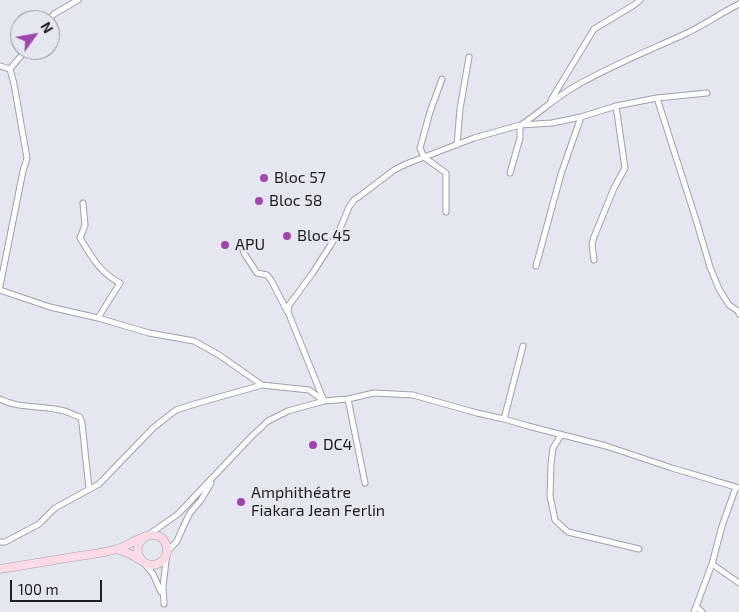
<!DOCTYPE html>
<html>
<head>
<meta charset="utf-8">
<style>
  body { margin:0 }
  #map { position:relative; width:739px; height:612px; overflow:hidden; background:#e4e7f0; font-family:"Exo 2",sans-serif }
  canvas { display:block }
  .north { position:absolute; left:10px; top:10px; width:50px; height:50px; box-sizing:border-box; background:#e4e7f0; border:1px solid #95979e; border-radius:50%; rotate:58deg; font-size:14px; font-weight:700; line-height:20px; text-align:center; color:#1e1f22 }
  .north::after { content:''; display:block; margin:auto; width:18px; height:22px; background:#a244ae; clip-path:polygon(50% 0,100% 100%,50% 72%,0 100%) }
  .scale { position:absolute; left:10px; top:580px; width:92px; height:22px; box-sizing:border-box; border:2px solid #1e1f22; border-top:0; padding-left:6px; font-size:15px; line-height:18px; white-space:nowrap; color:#1e1f22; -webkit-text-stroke:4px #e4e7f0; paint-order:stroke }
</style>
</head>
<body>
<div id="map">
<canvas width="739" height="612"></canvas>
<div class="north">N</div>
<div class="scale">100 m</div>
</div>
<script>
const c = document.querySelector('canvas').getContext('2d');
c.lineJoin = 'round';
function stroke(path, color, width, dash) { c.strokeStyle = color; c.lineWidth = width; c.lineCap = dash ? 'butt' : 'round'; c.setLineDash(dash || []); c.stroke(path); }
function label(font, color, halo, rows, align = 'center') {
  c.font = font + ' "Exo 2",sans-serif'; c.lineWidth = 4.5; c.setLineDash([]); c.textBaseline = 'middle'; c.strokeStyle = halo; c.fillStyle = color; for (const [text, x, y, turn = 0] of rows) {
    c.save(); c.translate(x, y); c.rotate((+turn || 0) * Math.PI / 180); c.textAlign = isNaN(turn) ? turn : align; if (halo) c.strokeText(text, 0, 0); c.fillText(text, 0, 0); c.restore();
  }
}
const minor = new Path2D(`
  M49,20l5,-6 24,-14
  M0,66l10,3 16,-19
  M442,79l-12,33 -10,36 4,9 22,16v39
  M707,93l-50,5 40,125 13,44 9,22 10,16 9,6 1,3
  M551,100l43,-71 40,-24 6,-5
  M521,125c18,-12 34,-27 53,-38 36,-21 74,-36 111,-53 19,-9 36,-21 54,-30
  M457,145l3,-36 9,-52
  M510,173l10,-35v-13
  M83,203l2,22 -5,13c12,19 19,34 40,45l-22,35
  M241,242l3,11 13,20 10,2 4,5 16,31
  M594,260l-2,-16 2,-7 20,-49 11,-20 -9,-62
  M536,266l25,-92 20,-57
  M0,286l23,-115 4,-13 -13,-74 -4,-15
  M0,290l50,17 48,11 51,15 45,8 25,14 43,30 47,5 15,11
  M0,399c19,10 40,6 60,11 7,1 13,5 20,7l2,6 7,66
  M348,399l17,84
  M324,401l-36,-89 1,-7 23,-31 18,-28 9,-15 10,-24 5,-7 6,-4 34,-26 12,-6 68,-26 46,-13 32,-2 29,-6 35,-11 41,-8
  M504,419l19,-73
  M561,435l-8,13 -2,16 -1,32 5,24 13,12 71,17
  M148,535l30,-21 73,-77 17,-16 20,-10 36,-10 24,-2 26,-6 39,2 64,18 27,6 24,7 78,20 66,22 67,20
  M0,542h5l34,-18 16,-16 44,-24 54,-56 23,-18 22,-7 64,-18
  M144,563l9,11 8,18
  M712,564l27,19
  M164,604l-1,-17 4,-35 10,-11 8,-18 5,-10 11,-13 10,-17
  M697,607l5,5
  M694,612l18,-48 10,-38 14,-39`);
const secondary = new Path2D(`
  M117,549l13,5 12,7
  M0,569c26,-4 53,-9 79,-13 13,-2 26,-3 38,-7 11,-3 25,-14 35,-14 15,-1 20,19 9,27 -15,11 -35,-12 -15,-26`);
const markers = [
  [264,178,5,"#a244ae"],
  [259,201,5,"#a244ae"],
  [287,236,5,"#a244ae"],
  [225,245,5,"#a244ae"],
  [313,445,5,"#a244ae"],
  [241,502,5,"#a244ae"]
];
const poiNames = [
  ["Bloc 57",274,178],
  ["Bloc 58",269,201],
  ["Bloc 45",297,236],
  ["APU",235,245],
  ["DC4",323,445],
  ["Amphithéatre",251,493],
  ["Fiakara Jean Ferlin",251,511]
];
stroke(minor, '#9fa1aa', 7);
stroke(secondary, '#9fa1aa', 9);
stroke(minor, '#fff', 5);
stroke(secondary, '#fbdae8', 8);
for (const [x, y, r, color] of markers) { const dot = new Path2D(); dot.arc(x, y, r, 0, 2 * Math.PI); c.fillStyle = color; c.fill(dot); stroke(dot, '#e4e7f0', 2); }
label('16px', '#1e1f22', '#e4e7f0', poiNames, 'left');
</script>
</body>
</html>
